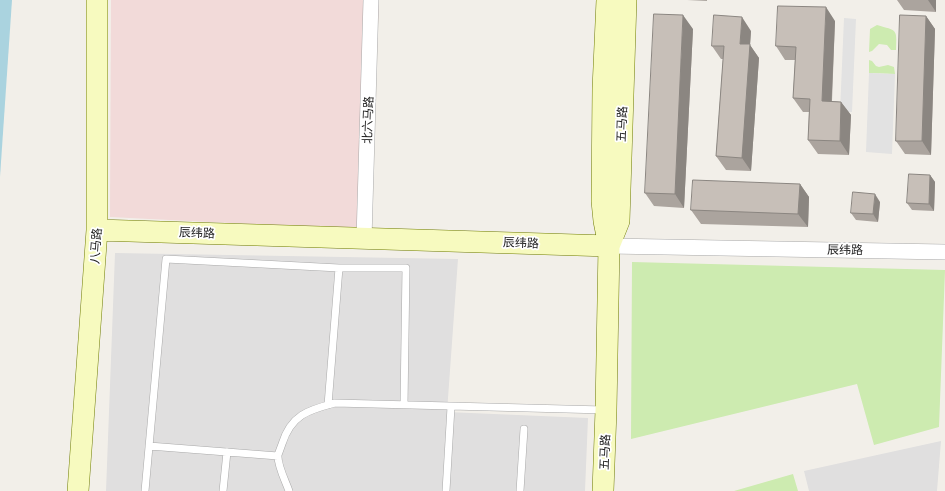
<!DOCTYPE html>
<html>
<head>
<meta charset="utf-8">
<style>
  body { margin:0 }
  canvas { display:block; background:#f2efe9 }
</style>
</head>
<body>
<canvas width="945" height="491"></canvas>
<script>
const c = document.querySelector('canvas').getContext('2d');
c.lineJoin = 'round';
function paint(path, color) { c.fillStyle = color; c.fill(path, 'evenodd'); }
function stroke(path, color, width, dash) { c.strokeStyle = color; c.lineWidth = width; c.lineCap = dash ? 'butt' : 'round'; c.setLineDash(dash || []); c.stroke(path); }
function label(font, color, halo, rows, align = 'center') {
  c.font = font + ' "Exo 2","Noto Sans SC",sans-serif'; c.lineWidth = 3.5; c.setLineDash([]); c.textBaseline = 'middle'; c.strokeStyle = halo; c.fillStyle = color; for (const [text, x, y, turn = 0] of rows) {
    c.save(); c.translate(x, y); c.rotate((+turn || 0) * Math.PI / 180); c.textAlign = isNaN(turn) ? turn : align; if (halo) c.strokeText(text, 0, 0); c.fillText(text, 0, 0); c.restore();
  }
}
const residential = new Path2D(`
  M115,253l343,6 -11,153 141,6 -3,73h-479z
  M941,441l-4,50h-128l-5,-20z`);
const commercial = new Path2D(`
  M111,0h268l-9,230 -260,-13z`);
const grass = new Path2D(`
  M877,25c20,6 20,3 19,25h-5l-4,-5 -8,-1 -7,7 -3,1 1,-23z
  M869,60l3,1 4,5 3,1 9,-2 6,2 1,7 -26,-1z
  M632,262l313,8 -6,157 -65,18 -17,-61 -226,55z
  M793,474l5,17h-64z`);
const parking = new Path2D(`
  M844,18l12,1 -4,93h-12z
  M869,73l26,1 -3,80 -26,-2z`);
const water = new Path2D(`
  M0,0h12l-12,177z`);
const lane = new Path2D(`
  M339,268h67l-2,137
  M149,446l129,10
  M145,491l21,-232 173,9 -11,137
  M223,491l4,-39
  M289,491c-3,-9 -12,-26 -11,-36 1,-3 3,-8 4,-11 9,-29 26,-34 53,-41l269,7
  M446,491l5,-84
  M520,491l4,-62`);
const street = new Path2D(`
  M364,239l7,-239
  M609,246l336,6`);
const secondary = new Path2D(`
  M97,230l512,16 10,-25 7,-221
  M78,491l19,-261v-230
  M603,491l3,-81 3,-164 -5,-25 -2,-20 1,-112 4,-89`);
const wall = new Path2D(`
  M687,0h20v1z
  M897,0h39v12l-32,-2z
  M926,16l9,13 -4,126 -26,-1 -9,-13z
  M835,21l-3,80 9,1 10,13 -2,40 -31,-1 -10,-14 1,-28h-6l-10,-14 2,-38h-10l-9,-14z
  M693,29l-9,179 -30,-2 -9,-13z
  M751,31l-1,14 9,13 -8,113 -25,-1 -10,-14 7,-97h-2l-9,-13z
  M930,175l5,7 -1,29 -22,-1 -5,-7z
  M800,184l9,13 -1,30 -107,-3 -10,-14z
  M880,202l-2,20 -22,-2 -5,-7z`);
const shadedWall = new Path2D(`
  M928,0h8v12z
  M826,7l9,14 -4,93 -9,-13z
  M683,15l10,14 -9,179 -9,-14z
  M926,16l9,13 -4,126 -9,-14z
  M742,17l9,14 -1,14 9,13 -8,113 -9,-13 -2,-114z
  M841,102l10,13 -2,40 -9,-14z
  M930,175l5,7 -1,29 -5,-7z
  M800,184l9,13 -1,30 -10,-13z
  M875,194l5,8 -2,20 -5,-8z`);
const building = new Path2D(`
  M778,6l48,1 -4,94 19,1 -1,39 -32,-1 2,-41 -17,-1 3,-51 -20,-1z
  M654,14l29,1 -8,179 -30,-1z
  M714,15l28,2 -2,27h10l-8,114 -26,-2 8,-110h-12z
  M900,15l26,1 -4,125h-26z
  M909,174l21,1 -1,29 -22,-1z
  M693,180l107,4 -2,30 -107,-4z
  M853,192l22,2 -2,20 -22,-1z`);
const streetNames = [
  ["北六马路",368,120,-88],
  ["五马路",622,124,-88],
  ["辰纬路",197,233,2],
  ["辰纬路",521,243,2],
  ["八马路",96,246,-86],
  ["辰纬路",845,250,1],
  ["五马路",605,452,-88]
];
paint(residential, '#e0dfdf');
paint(commercial, '#f2dad9');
paint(grass, '#cdebb0');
paint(parking, '#e2e2e2');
paint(water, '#aad3df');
stroke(lane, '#a9a9a9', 8);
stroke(street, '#a9a9a9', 16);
stroke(secondary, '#707d05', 22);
stroke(lane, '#fff', 7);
stroke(street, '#fff', 15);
stroke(secondary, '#f7fabf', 21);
paint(wall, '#aba49e');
paint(shadedWall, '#8b8681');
paint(building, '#c7bfb8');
stroke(building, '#8b8681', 1);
label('12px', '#222', '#fff', streetNames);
</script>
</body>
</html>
